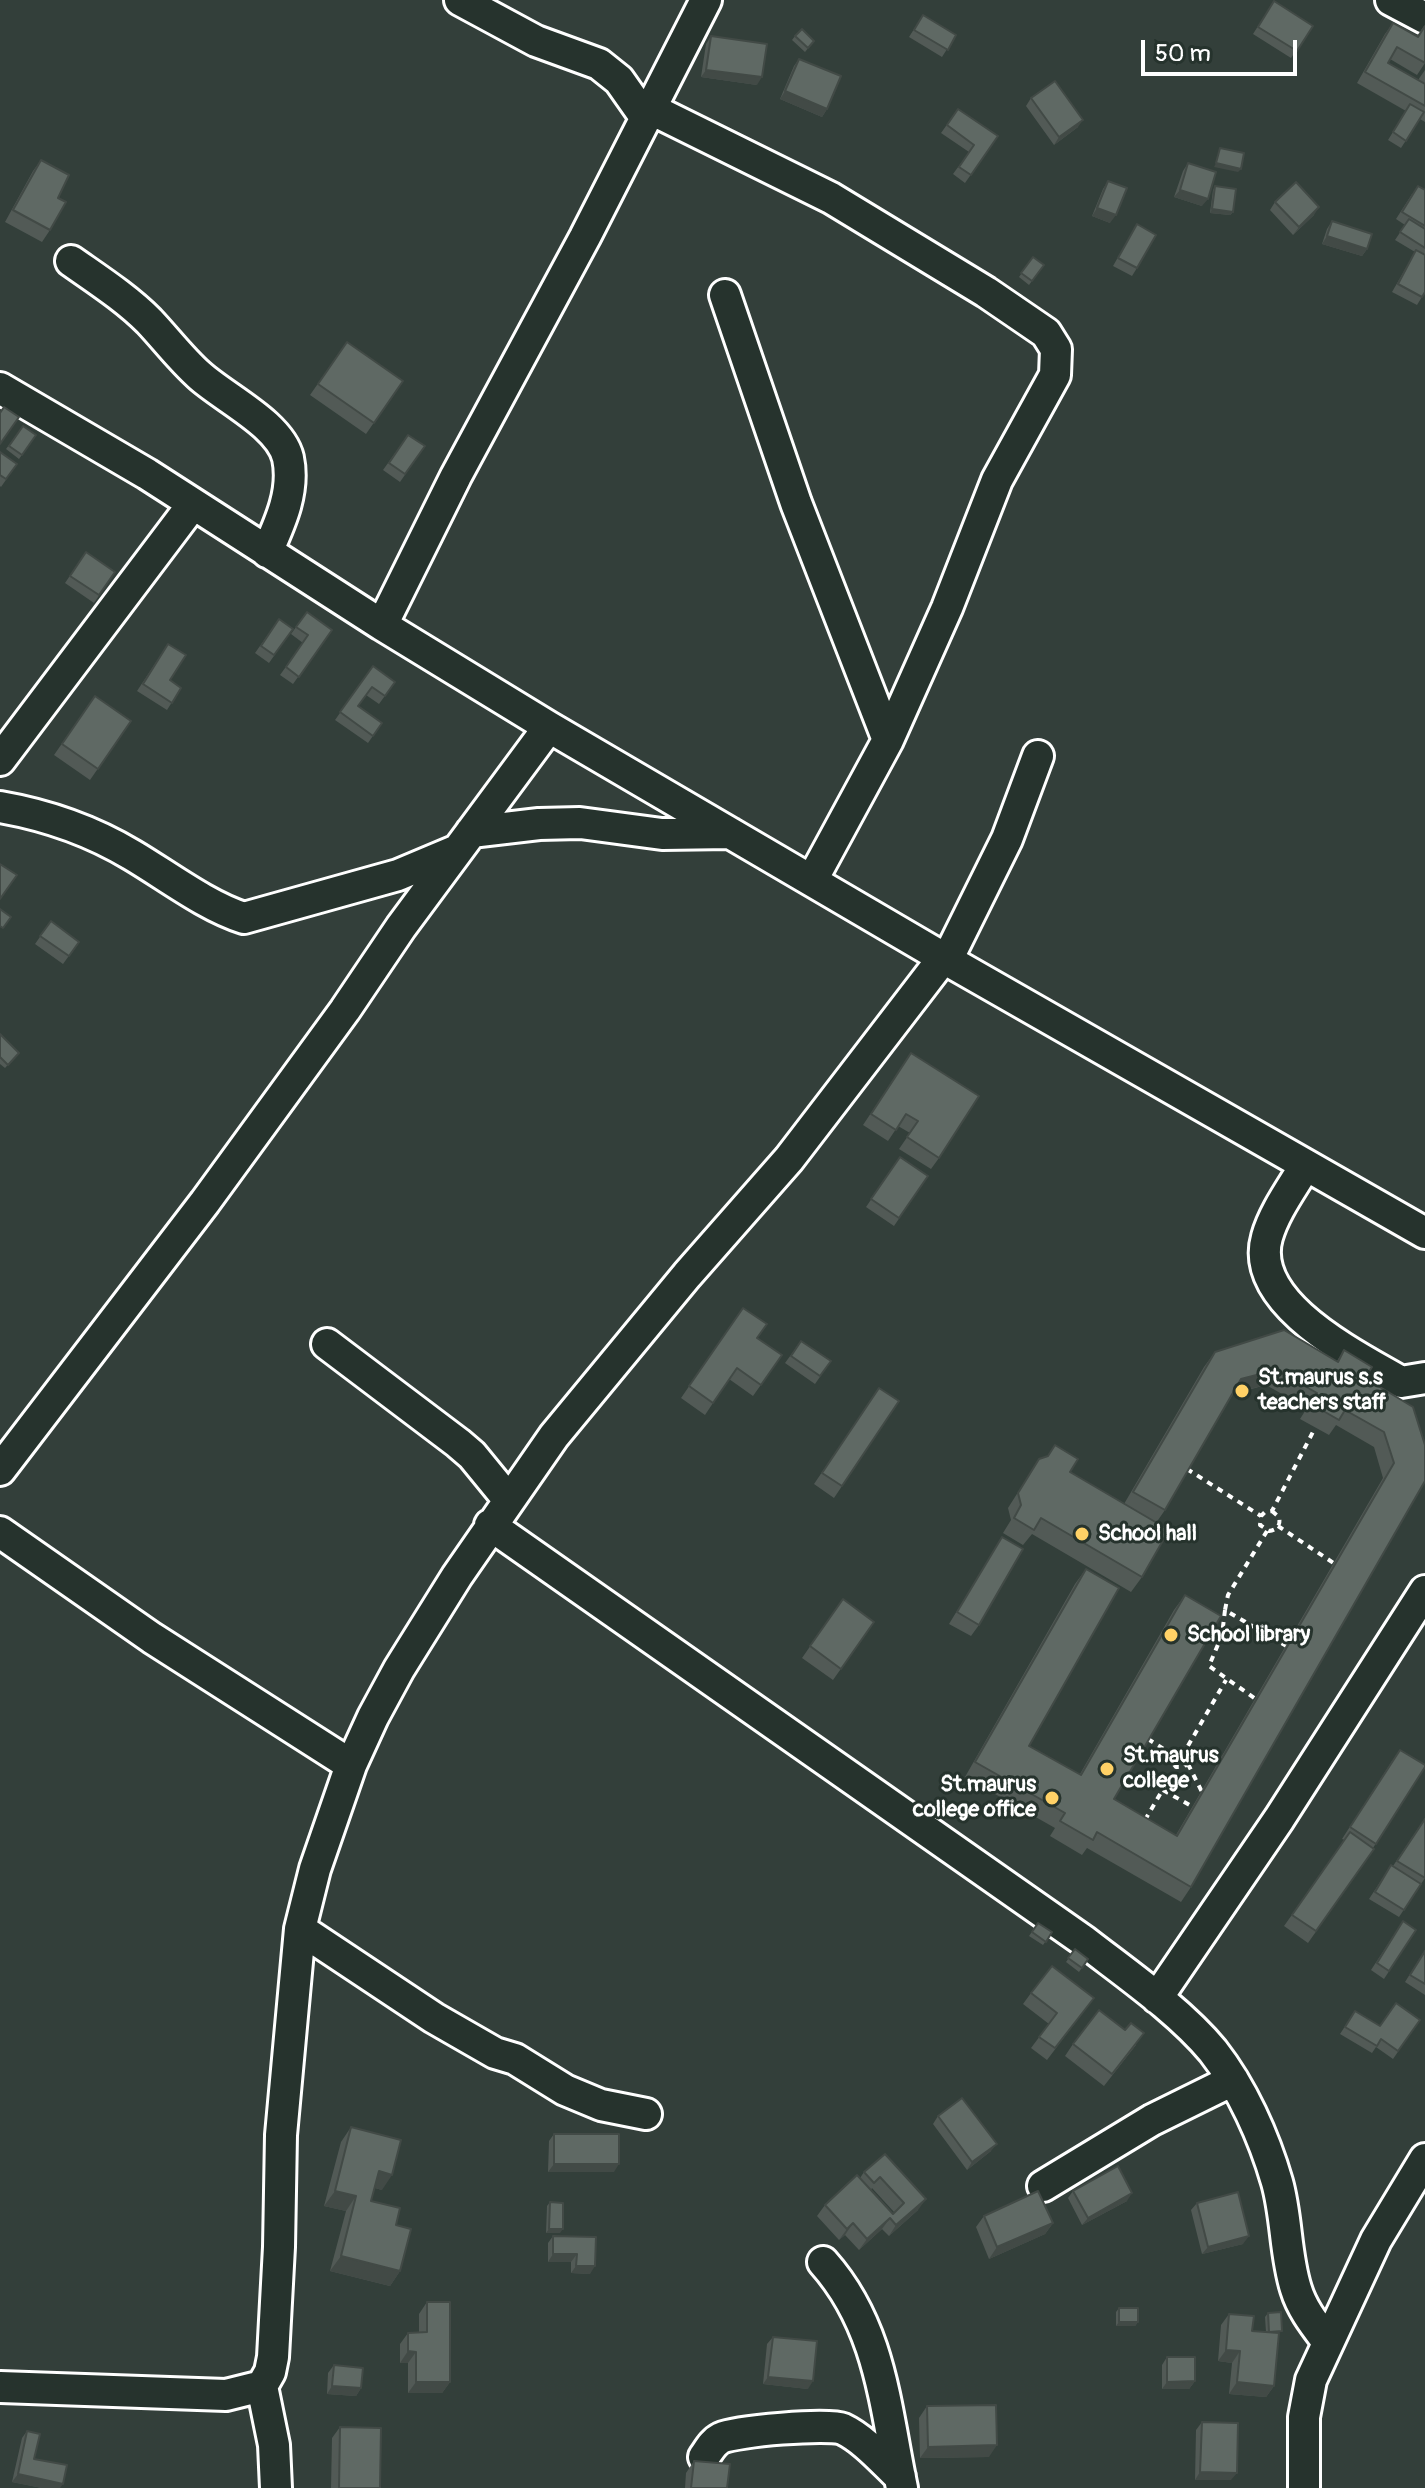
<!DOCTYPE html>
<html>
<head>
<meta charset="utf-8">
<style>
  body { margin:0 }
  #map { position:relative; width:1425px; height:2488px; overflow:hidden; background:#333f3a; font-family:Pangolin,sans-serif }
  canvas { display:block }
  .scale { position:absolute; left:1141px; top:40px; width:156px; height:36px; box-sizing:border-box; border:4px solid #fff; border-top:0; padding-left:10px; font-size:24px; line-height:28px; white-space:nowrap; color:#fff; -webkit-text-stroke:6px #26332d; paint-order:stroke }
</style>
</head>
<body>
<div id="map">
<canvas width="1425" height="2488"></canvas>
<div class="scale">50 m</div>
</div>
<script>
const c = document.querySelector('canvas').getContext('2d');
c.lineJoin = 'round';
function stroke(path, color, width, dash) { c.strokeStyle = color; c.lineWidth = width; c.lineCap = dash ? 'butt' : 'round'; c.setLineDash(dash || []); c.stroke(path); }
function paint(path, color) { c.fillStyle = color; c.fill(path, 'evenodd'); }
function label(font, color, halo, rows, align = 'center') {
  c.font = font + ' Pangolin,sans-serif'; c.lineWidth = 6; c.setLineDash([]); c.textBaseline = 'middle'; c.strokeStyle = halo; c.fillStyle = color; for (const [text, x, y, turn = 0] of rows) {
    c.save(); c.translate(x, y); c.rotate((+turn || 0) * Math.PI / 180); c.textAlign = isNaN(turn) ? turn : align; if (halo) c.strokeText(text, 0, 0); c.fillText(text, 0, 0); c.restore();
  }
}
const path = new Path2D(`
  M1187,1469l74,47
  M1272,1511l7,6c2,8 -2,13 -10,14l-9,-6 1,-9 4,-4 7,-1 43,-83
  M1278,1526l57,38
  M1267,1531l-39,64 -3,15 63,37
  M1225,1610l-3,25 -13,31 48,34
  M1148,1739l25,16
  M1185,1751l4,11 -5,5h-8l-4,-5v-5l5,-6h8l41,-71
  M1188,1764l14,28
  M1163,1790l30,17
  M1145,1820l31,-53`);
const minor = new Path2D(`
  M460,0l76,41 63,23 20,16 26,37
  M1391,0l34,18
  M649,108l182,90 155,94 60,41 10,16 -1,26 -58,105 -50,128 -59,132 -76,140
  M71,261c27,19 55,37 78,60 17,18 32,38 50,54 25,23 81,49 89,83 7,33 -8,65 -21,94
  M725,295l71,208 92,237
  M0,388l147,86 235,151 167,102 398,233 478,273
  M382,625l74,-149 129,-239 121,-237
  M0,760l193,-256
  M0,807c46,8 92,24 132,48 34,20 74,51 112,63l154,-43 57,-24
  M471,832l68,-8 41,-1 82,11 68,-1
  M947,960l60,-121 31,-83
  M1305,1166c-13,22 -31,46 -38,71 -19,66 88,118 134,145l24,-4
  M327,1344l131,99 14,12 36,44
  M0,1470l205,-268 140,-192 56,-83 148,-200
  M490,1525l594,416c41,32 95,69 129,110 29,37 51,86 64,131 10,35 8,73 19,107 6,20 19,36 31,52
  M0,1532l152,106 199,127
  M300,1929l134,89 61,35 20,6 50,31 36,15 45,9
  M1157,1998l122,-179 146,-228
  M1043,2186l109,-66 81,-40
  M823,2262c58,65 62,145 79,226
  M262,2386l12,59 2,43
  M0,2387l226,8 36,-9 8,-14 3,-15 6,-110 2,-112 19,-206 15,-60 36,-104 22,-48 26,-48 58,-93 97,-140 133,-161 102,-116 155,-202
  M704,2457c5,-7 9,-15 17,-19 15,-7 107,-15 122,-9 21,10 40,32 57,48
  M1304,2488v-71l7,-37 65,-140 49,-81`);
const wall = new Path2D(`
  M1274,1l39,25 -22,32 -38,-24z
  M923,15l33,20 -14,22 -33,-20z
  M1393,23l24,13 7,-10 1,37 -8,12 -27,-16 -2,4 30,17 7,-10v52l-5,-3 -19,29 -13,-8 18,-29 -49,-28 28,-49z
  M711,36l46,49 -56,-8 5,-33z
  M795,36l19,5 -9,11 -13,-12z
  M799,59l28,50 -5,8 -42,-18 14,-33z
  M1031,98l47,29 -24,18 -28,-39z
  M958,109l40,27 -33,47 -12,-9 16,-22 -28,-19z
  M41,160l17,38 -8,32 -8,12 -37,-20 28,-51z
  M1188,163l14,43 -28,-9 9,-26z
  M1108,181l2,42 -18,-7 11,-27z
  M1215,186l18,26 -3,3 -20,-2 3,-23z
  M1425,190v102l-8,13 -25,-13 23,-40 -20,-12 10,-15 -9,-6 16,-25z
  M1275,202l39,13 -21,20 -23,-25z
  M1332,221l35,28 -5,7 -40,-12 5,-15z
  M1137,224v44l-5,8 -19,-10z
  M1033,257l11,8 -15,20 -10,-8z
  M347,342l56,39 -37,53 -56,-39z
  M23,426l13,9 -17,24 -13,-10z
  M408,435l17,11 -25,36 -17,-12z
  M0,452l17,12 -16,23 -1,-1z
  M86,552l29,20 -21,31 -29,-20z
  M307,612l25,18 -39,54 -13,-9 23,-32 -12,-9z
  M279,619l14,10 -24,34 -14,-10z
  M168,644l2,36 11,8 -14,22 -30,-19z
  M373,666l22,16 -16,22 -13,-9 -8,11 24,17 -14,20 -33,-23z
  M95,696l36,25 -41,59 -36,-25z
  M51,921l28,21 -16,22 -28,-20z
  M0,1034l19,19 -14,15 -5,-4z
  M911,1053l28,105 -8,11 -32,-20 11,-16 -12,-7 -10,15 -25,-16z
  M900,1157l28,19 -34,50 -28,-19z
  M743,1308l14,30 25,17 -29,41 -24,-17 -24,36 -24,-17z
  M801,1341l30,20 -16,23 -30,-21z
  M1344,1350l21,28 60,67 -234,442 -10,15 -94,-54 -5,7 -32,-19 5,-8 -90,-51 110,-193 11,-15 -57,177 51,28 94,-164 11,-15 -71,204 62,36 207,-357 -9,-31 -38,-22 -7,10 -29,-16 7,-11 -41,-23 -33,9 -68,116 -9,13 -14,54 -11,15 -99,-58 -9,11 -20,-12 8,-13 -3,-12 31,-49 8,-2 8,-12 15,27 54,32 80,-137 11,-15 122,9z
  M879,1388l20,13 -65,97 -20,-14z
  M1002,1537l-23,88 -8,11 -22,-12z
  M843,1599l31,23 -41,58 -31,-22z
  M1392,1761l33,6 -52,81 1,1 -66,94 -24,-17 61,-86 -3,-1z
  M1425,1818v60l-26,39 -30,-18 17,-26 7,-7z
  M1403,1921l13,9 -32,49 -13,-9z
  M1038,1923l14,9 -9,13 -14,-9z
  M1075,1949l13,10 -9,13 -13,-10z
  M1425,1950v45l-20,-13z
  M1031,1993l63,5 -47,62 -16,-12 18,-24 -26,-20z
  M1355,2011l25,15 40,-6 -27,39 -17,-12 -4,6 -32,-19z
  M1125,2030l11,15 -32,41 -39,-30 8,-12z
  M938,2116l53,35 -24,19 -34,-46z
  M351,2127l31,63 -7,-2 -4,13 29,70 -10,15 -60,-15 16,-60 -22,-5 17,-64z
  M554,2134l60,38h-66l1,-31z
  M885,2154l33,56 -29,26 -7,-7 -23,21 -14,-15 -6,5 -22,-24 8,-11 35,-27 4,-6zM872,2188l22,24 -1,2 -22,-24z
  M1073,2191l54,10 -45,24 -14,-27z
  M550,2202l10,31h-14l1,-27z
  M1197,2203l46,41 -41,10 -11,-44z
  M984,2216l69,7 -8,11 -56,25 -13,-32z
  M553,2236l43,1 -6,37 -19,-1v-11h-23v-19z
  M427,2302l23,80 -8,11h-34v-30h-8v-19l8,-11h11v-19z
  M1119,2308l19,14 -3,4h-19v-14z
  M1268,2313l11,22 -5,51 -8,11 -37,-3 3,-31 -14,-2 3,-36 8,-11 23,17 14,1 -1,-15z
  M773,2337l35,52 -45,-5 4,-40z
  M1167,2357l28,24 -6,8h-27v-24z
  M334,2365l27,23 -5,8 -29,-2 1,-21z
  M927,2406l62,51 -69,1 -1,-40z
  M1202,2422l29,58h-36l1,-50z
  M340,2427l40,61h-49l1,-50z
  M27,2431l7,28 26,29h-18l-30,-6 10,-44z
  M694,2461l33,27h-42l1,-15z`);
const shadedWall = new Path2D(`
  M706,70l56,7 -5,8 -56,-8z
  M785,91l42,18 -5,8 -42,-18z
  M1083,120l-5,7 -24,18 5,-8z
  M1216,163l25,6 -3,3 -24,-5z
  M1180,190l28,9 -6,7 -28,-9z
  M1319,207l-5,8 -21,20 6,-8z
  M1097,208l19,7 -6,8 -18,-7z
  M1212,209l21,3 -3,3 -20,-2z
  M1327,236l40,13 -5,7 -40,-12z
  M1276,1370l-10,15 -36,9 11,-15z
  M997,2144l-6,7 -24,19 5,-8z
  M554,2164h65l-5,8h-66z
  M379,2171l13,4 -10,15 -14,-4z
  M335,2191l21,5 -10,15 -22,-5z
  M1132,2193l-5,8 -45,24 6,-7z
  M926,2199l-8,11 -29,26 7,-11z
  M890,2218l-8,11 -23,21 8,-11z
  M853,2223l-8,12 -6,5 8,-11z
  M1053,2223l-8,11 -56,25 8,-12z
  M549,2229h14l-3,4h-14z
  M1249,2236l-6,8 -41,10 6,-7z
  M553,2254h24l-6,8h-23z
  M341,2256l59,15 -10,15 -60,-15z
  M576,2266h19l-5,8 -19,-1z
  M1119,2322h19l-3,4h-19z
  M1226,2350l14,1 -8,12 -14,-2z
  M408,2351l8,1 -8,11h-8z
  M768,2377l45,4 -5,8 -45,-5z
  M1195,2381l-6,8h-27l5,-7z
  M416,2382h34l-8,11h-34z
  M1237,2382l37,4 -8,11 -37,-3z
  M332,2386l29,2 -5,8 -29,-2z
  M997,2445l-8,12 -69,1 8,-11z
  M1200,2472l37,1 -6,7h-36z
  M18,2474l45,10 -3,4h-18l-30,-6z`);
const building = new Path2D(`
  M1274,1l39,25 -16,25 -39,-24z
  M923,15l33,20 -8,15 -34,-20z
  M1393,23l25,14 7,-11v37l-28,-16 -9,16 37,21v22l-60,-34z
  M802,29l12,12 -6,7 -13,-12z
  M711,36l56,8 -5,33 -56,-7z
  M799,59l42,17 -14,33 -42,-18z
  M1055,81l28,39 -24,17 -28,-39z
  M1410,104l14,8 -18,29 -13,-9z
  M958,109l40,27 -27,39 -12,-8 15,-22 -27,-20z
  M1220,148l24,5 -3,16 -25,-6z
  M41,160l28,15 -11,23 8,4 -16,28 -37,-20z
  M1188,163l28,9 -8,27 -28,-9z
  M1108,181l19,7 -11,27 -19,-7z
  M1296,182l23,25 -20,20 -24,-25z
  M1215,186l21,3 -3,23 -21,-3z
  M1418,186l7,4v36l-23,-14z
  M1409,219l16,10v19l-25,-16z
  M1332,221l40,13 -5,15 -40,-13z
  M1137,224l19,11 -19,33 -19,-10z
  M1416,250l9,5v37l-3,5 -24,-13z
  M1033,257l11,8 -12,16 -11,-8z
  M347,342l56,39 -29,42 -56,-39z
  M4,407l15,10 -19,27v-31z
  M23,426l13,9 -14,20 -13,-9z
  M408,435l17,11 -20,28 -16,-11z
  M0,452l17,12 -11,15 -6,-4z
  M86,552l29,20 -16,23 -29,-19z
  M307,612l25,18 -33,47 -13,-10 22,-32 -12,-8z
  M279,619l14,10 -19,26 -13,-9z
  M168,644l18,11 -16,25 11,8 -9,15 -29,-19z
  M373,666l22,16 -10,14 -13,-9 -14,19 24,17 -9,13 -33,-24z
  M95,696l36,25 -33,48 -36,-25z
  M0,864l17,11 -17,24z
  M0,909l11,8 -8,11 -3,-2z
  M51,921l28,21 -10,14 -29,-20z
  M0,1034l19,19 -11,12 -8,-8z
  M911,1053l68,43 -40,62 -32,-21 11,-16 -12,-7 -10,16 -25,-16z
  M900,1157l28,19 -29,42 -28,-19z
  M743,1308l24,16 -10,14 25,17 -21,30 -24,-17 -24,35 -24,-17z
  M1284,1330l54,32 6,-12 28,17 -7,11 48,29 12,38v36l-234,406 -94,-55 -4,8 -33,-19 5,-8 -90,-51 111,-193 33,19 -90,158 52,29 104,-180 36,21 -107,183 63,37 217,-373 -10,-31 -39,-22 -6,10 -28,-16 6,-11 -41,-23 -35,9 -76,131 -32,-18 82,-140z
  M801,1341l30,20 -11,15 -29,-20z
  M879,1388l20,13 -57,85 -20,-13z
  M1055,1445l23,14 -8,13 99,58 -27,47 -101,-59 -7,12 -20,-12 7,-13 -3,-12 21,-34 9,-3z
  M1002,1537l21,12 -44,76 -22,-13z
  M843,1599l31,23 -33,47 -31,-23z
  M1400,1750l25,15v2l-49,77 -26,-17z
  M1425,1819v59l-28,-17z
  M1350,1832l24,17 -58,82 -24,-16z
  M1391,1865l30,19 -17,26 -29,-18z
  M1403,1921l13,9 -27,41 -12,-8z
  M1038,1923l14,9 -6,10 -14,-10z
  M1075,1949l13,10 -6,9 -14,-10z
  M1425,1951v33l-15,-9z
  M1052,1966l42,32 -39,50 -16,-11 18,-24 -26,-20z
  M1396,2003l24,17 -22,31 -17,-12 -4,7 -32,-19 10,-16 25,15z
  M1099,2010l26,20 6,-7 13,10 -32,41 -39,-30z
  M962,2098l35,46 -25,18 -34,-46z
  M351,2127l50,13 -9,35 -13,-4 -8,30 29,7 -4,17 15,4 -11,42 -59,-15 15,-60 -21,-5z
  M554,2134h65v30h-65z
  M885,2154l41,45 -30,26 -6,-7 -23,21 -14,-16 -6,6 -22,-24 32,-30 36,39 11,-11 -24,-26 -6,6 -10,-11z
  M1118,2166l14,27 -44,25 -15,-27z
  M1038,2191l15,32 -56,24 -13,-31z
  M1238,2192l11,44 -41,11 -11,-44z
  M550,2202l13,1v26h-14z
  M553,2236l43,1 -1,29h-19l1,-12h-24z
  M427,2302h23v80h-34v-30l-8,-1v-18l19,-1z
  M1119,2308h19v14h-19z
  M1281,2312l1,19 -13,1 -1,-19z
  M1229,2314l25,2 -2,15 27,2 -5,53 -37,-4 3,-31 -14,-1z
  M773,2337l44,4 -4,40 -45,-4z
  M1167,2357h28v24l-28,1z
  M334,2365l29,3 -2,20 -29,-2z
  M996,2405l1,40 -69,2 -1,-41z
  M1202,2422l36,1 -1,50 -37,-1z
  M340,2427l41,1 -1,60h-41z
  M27,2431l13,3 -6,25 33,6 -4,19 -45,-10z
  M694,2461l36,3 -3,24h-36z`);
const markers = [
  [1242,1391,8,"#ffd166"],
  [1082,1534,8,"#ffd166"],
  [1171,1635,8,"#ffd166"],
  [1107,1769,8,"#ffd166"],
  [1052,1798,8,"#ffd166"]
];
const poiNames = [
  ["St.maurus s.s",1258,1378],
  ["teachers staff",1258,1403],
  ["School hall",1098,1534],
  ["School library",1187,1635],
  ["St.maurus",1123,1756],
  ["college",1123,1781],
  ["St.maurus",1036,1785,"right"],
  ["college office",1036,1810,"right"]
];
stroke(minor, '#fff', 36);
stroke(path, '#fff', 4, [6, 6]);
stroke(minor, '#26332d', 30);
paint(wall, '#525a56');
paint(shadedWall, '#424a46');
paint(building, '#5f6964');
stroke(building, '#424a46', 2);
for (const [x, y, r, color] of markers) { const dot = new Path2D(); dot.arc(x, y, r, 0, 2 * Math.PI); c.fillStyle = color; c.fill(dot); stroke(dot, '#26332d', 3); }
label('bold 22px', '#fff', '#26332d', poiNames, 'left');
</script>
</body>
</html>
